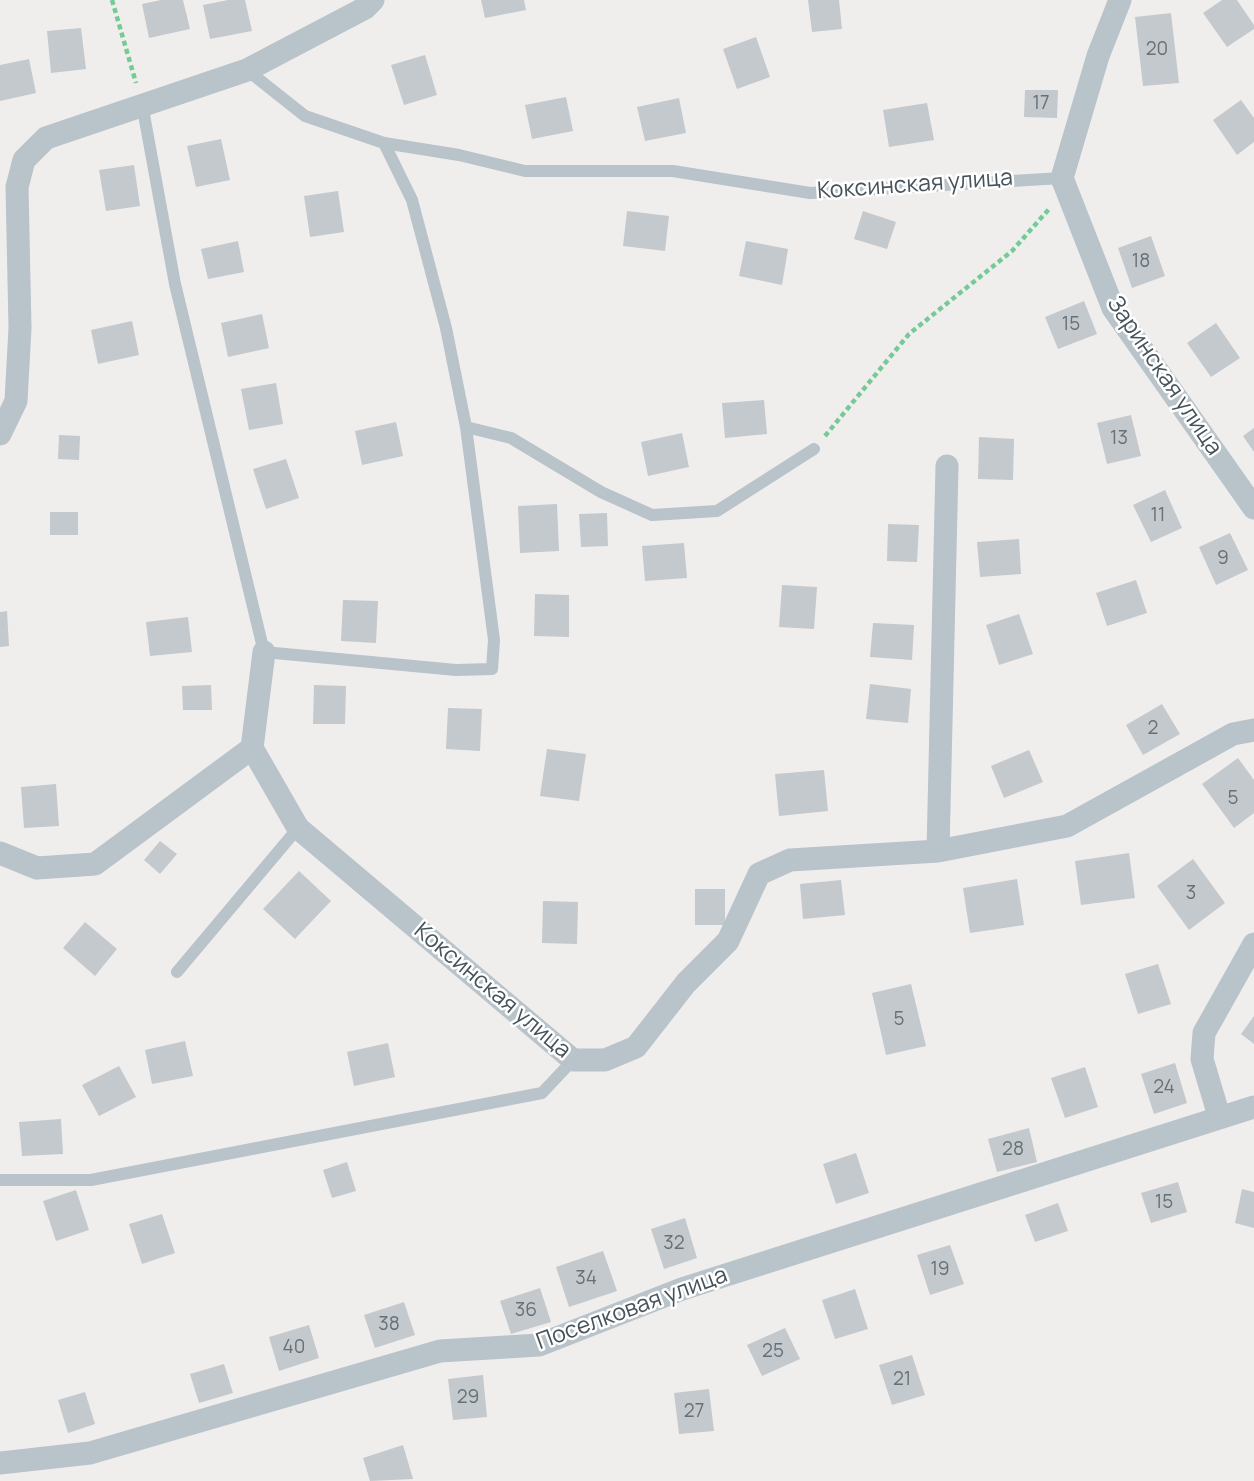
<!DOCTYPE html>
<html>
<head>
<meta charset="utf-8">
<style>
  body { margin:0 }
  canvas { display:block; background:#f0eded }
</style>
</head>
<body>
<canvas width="1254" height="1481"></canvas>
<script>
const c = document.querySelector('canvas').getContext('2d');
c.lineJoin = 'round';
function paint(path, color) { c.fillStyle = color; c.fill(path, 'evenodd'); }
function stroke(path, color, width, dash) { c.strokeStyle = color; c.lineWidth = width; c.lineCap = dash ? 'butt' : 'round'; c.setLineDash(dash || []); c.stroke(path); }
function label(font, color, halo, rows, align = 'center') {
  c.font = font + ' Manrope,sans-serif'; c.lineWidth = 5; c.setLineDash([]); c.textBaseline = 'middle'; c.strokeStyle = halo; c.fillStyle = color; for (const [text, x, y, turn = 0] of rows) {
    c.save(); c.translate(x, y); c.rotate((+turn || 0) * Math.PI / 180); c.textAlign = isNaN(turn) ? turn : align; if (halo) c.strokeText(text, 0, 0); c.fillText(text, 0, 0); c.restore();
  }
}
const building = new Path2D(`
  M161,0h22l7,29 -41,9 -7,-34z
  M228,0h17l7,31 -42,8 -7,-34z
  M481,0h43l2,10 -41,8z
  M808,0h31l3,29 -30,3z
  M1222,0h15l17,25v4l-27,18 -24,-34z
  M1171,13l8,70 -36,3 -8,-69z
  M81,28l5,41 -35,4 -4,-42z
  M756,37l14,40 -33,12 -14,-40z
  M425,55l12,40 -33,10 -13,-40z
  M29,59l7,34 -36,8v-36z
  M1025,90h33l-1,28 -33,-1z
  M566,97l7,34 -41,8 -7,-34z
  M679,98l7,35 -41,8 -8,-34z
  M1241,100l13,18v24l-17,13 -24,-35z
  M927,103l7,37 -45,7 -6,-37z
  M221,139l9,41 -34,7 -9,-41z
  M134,165l6,41 -34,5 -7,-41z
  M338,191l6,41 -34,5 -6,-41z
  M627,211l42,5 -4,35 -42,-5z
  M863,211l33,11 -9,27 -33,-10z
  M1151,236l14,40 -33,12 -14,-40z
  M238,241l6,31 -36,7 -7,-30z
  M746,241l42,8 -6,36 -43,-9z
  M1084,301l13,33 -39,15 -13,-32z
  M262,314l7,34 -41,9 -7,-34z
  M132,321l7,34 -41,9 -7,-34z
  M1216,323l24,35 -29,19 -24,-34z
  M276,383l7,41 -34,6 -8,-41z
  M764,400l3,34 -42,4 -3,-35z
  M1131,415l10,41 -34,8 -10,-41z
  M396,422l7,34 -41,9 -7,-34z
  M1254,428v24l-11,-16z
  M682,433l7,34 -41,9 -7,-34z
  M59,435l21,1 -1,24 -21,-1z
  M979,437l35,2 -1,41 -35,-1z
  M286,459l13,39 -33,11 -13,-40z
  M1165,490l17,38 -31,14 -18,-37z
  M557,504l2,47 -39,2 -2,-47z
  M50,512h28v23h-28z
  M607,513l1,33 -27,1 -2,-33z
  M888,524l31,1 -2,37 -30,-1z
  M1230,533l18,37 -32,15 -17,-38z
  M1019,539l2,35 -41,3 -3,-35z
  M684,543l3,35 -42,3 -3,-35z
  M1136,580l11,33 -40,13 -11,-33z
  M782,585l35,2 -3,42 -35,-2z
  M535,594l34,1v42l-35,-1z
  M343,600l35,1 -2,42 -35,-2z
  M7,611l2,35 -9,1v-35z
  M1019,614l14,40 -34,11 -13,-40z
  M188,617l4,35 -42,4 -4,-34z
  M873,623l41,2 -2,35 -42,-3z
  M870,684l41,5 -3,34 -42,-4z
  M211,685l1,25h-29l-1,-24z
  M314,685l32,1 -1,38h-32z
  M1162,704l18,30 -37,21 -17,-30z
  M448,708l34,1 -2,42 -34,-2z
  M547,749l39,5 -7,47 -39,-5z
  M1029,750l14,32 -39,16 -13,-32z
  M1238,758l16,22v33l-20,15 -32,-44z
  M824,770l4,41 -49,5 -4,-42z
  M56,784l3,42 -35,2 -3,-41z
  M160,841l17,13 -17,20 -16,-14z
  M1129,853l6,45 -54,7 -6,-44z
  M1193,859l32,44 -36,27 -32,-44z
  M299,871l32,30 -36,38 -32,-30z
  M1017,879l7,46 -54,8 -7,-45z
  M841,880l4,35 -42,4 -3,-35z
  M695,889h30v36h-30z
  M543,901l35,1 -1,42 -35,-1z
  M85,922l32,27 -22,27 -32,-28z
  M1158,964l13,40 -33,10 -13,-40z
  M911,984l15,62 -40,9 -14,-62z
  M1254,1016v28l-13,-10z
  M185,1041l8,35 -41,8 -7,-34z
  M388,1043l7,34 -41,9 -7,-34z
  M1175,1063l12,40 -33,11 -13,-40z
  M119,1066l17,31 -37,19 -17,-31z
  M1085,1067l13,40 -33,11 -14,-40z
  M61,1119l2,35 -41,2 -3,-34z
  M1029,1128l8,34 -40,10 -9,-33z
  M856,1153l13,40 -33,11 -13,-40z
  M347,1162l9,29 -24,7 -9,-28z
  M1178,1182l9,30 -36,11 -10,-30z
  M1242,1189l12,3v36l-19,-5z
  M76,1190l13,40 -33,11 -13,-40z
  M1058,1203l10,28 -33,11 -10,-27z
  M162,1214l13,39 -33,11 -13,-40z
  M685,1218l12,40 -33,11 -13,-40z
  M950,1245l14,39 -34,11 -13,-40z
  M603,1251l14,40 -48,16 -13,-40z
  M540,1288l11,34 -40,12 -11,-33z
  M855,1289l13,40 -33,10 -13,-39z
  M404,1302l11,33 -40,13 -11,-33z
  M309,1325l10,33 -40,13 -10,-34z
  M785,1328l15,31 -38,17 -15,-31z
  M912,1355l13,40 -33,10 -13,-40z
  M224,1364l9,29 -34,10 -9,-29z
  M483,1375l4,42 -34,3 -5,-41z
  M709,1389l5,42 -35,3 -5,-41z
  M85,1392l10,32 -27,9 -10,-33z
  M403,1445l10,34 -43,2 -7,-23z`);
const path = new Path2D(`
  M112,0l24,83
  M825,436l84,-102 103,-83 37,-42`);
const lane = new Path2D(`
  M247,70l58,46 79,27 75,12 66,16h148l137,22 252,-15
  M142,104l33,180 89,368 192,18 36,-1 2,-29 -28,-213 -20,-99 -34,-128 -28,-57
  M466,427l45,11 90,54 51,23 65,-4 97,-62
  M177,972l121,-144
  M0,1180h91l451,-87 31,-33`);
const street = new Path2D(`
  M1120,0l-22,56 -36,122 51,130 141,200
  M0,434l16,-33 4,-73 -3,-141 7,-27 22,-22 201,-68 118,-62 8,-8
  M264,652l-12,96 46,80 275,232h32l31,-13 50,-64 42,-42 31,-67 31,-14 148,-9 129,-25 166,-92 21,-4
  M938,851l9,-385
  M0,853l37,15 58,-4 157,-116
  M1219,1116l-17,-57 2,-26 50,-89
  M0,1463l90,-10 350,-102 99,-6 143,-56 572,-182`);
const numberNames = [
  ["20",1157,50],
  ["17",1041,104],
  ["18",1141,262],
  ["15",1071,325],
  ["13",1119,439],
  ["11",1158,516],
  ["9",1223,559],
  ["2",1153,729],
  ["5",1233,799],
  ["3",1191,894],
  ["5",899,1020],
  ["24",1164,1088],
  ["28",1013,1150],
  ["15",1164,1203],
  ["32",674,1244],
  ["19",940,1270],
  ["34",586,1279],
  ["36",526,1311],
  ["38",389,1325],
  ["40",294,1348],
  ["25",773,1352],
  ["21",902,1380],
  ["29",468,1398],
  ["27",694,1412]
];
const streetNames = [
  ["Коксинская улица",915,185,-4],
  ["Заринская улица",1164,376,56],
  ["Коксинская улица",492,991,40],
  ["Поселковая улица",632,1309,-20]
];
paint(building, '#c4c9cd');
stroke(path, '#74cb96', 4.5, [5, 3.5]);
stroke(lane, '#b9c3ca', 12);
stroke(street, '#b9c3ca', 23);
label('19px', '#667077', null, numberNames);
label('23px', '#46535a', '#fff', streetNames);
</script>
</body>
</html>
